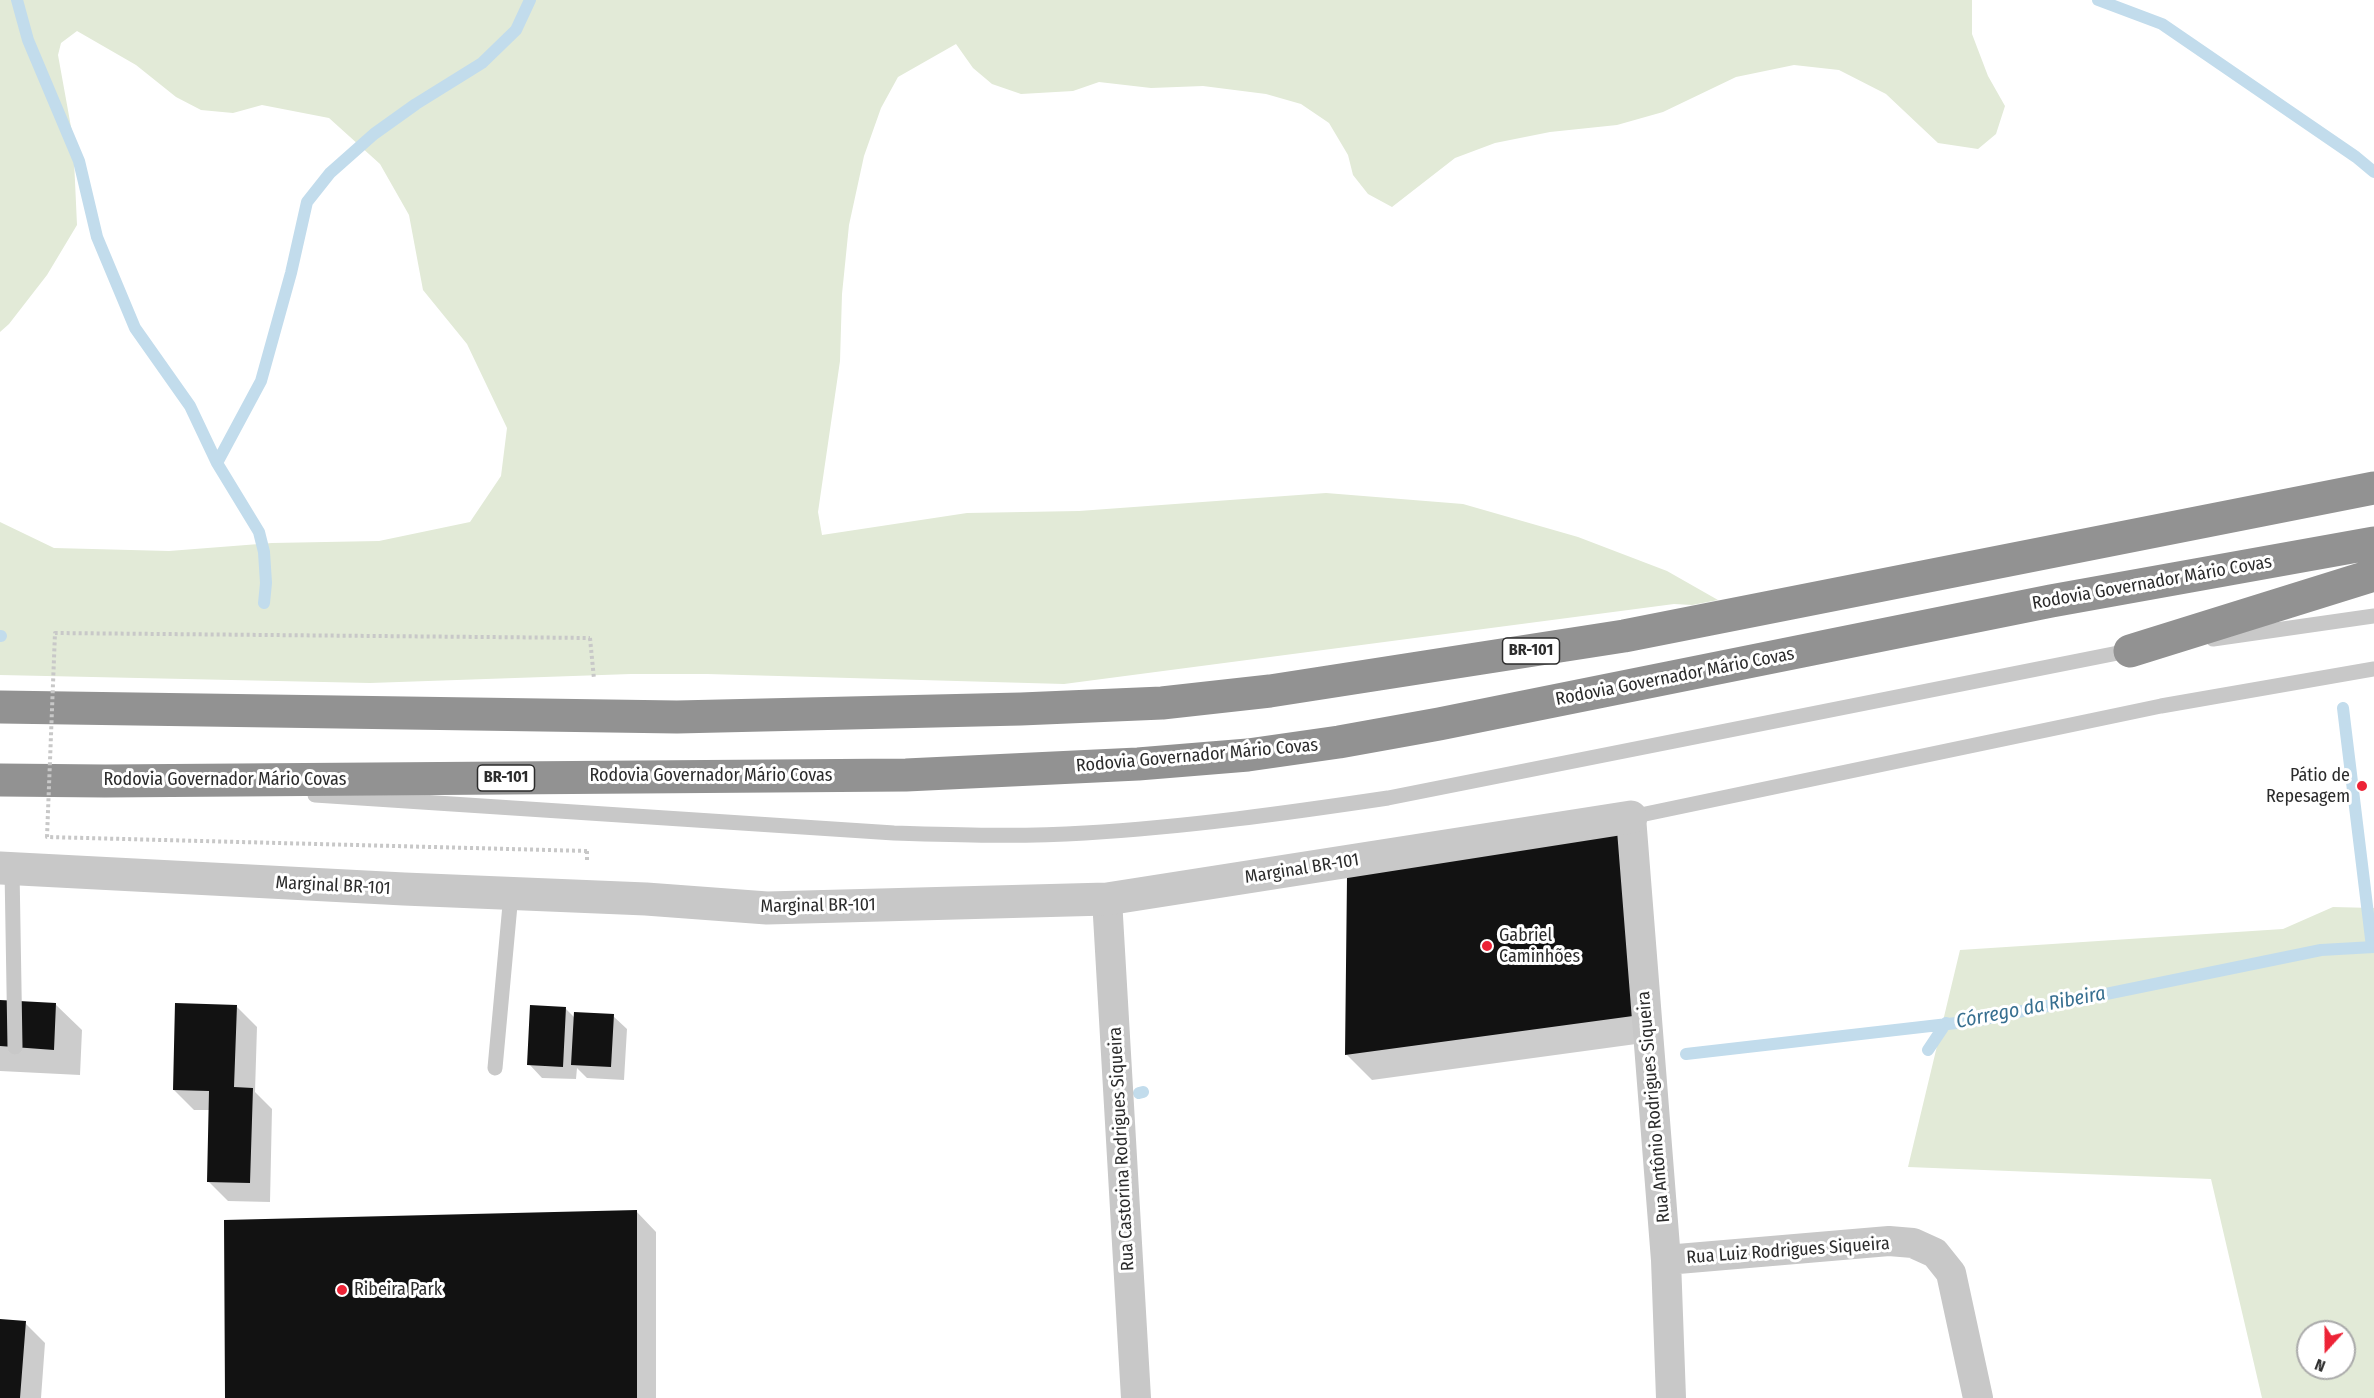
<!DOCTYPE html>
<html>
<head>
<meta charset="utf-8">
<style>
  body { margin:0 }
  #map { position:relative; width:2374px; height:1398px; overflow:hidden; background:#fff; font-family:"Fira Sans Condensed",sans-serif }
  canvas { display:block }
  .north { position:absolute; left:2296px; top:1320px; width:60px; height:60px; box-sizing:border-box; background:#fff; border:2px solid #aaa; border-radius:50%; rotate:201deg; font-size:16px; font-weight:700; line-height:24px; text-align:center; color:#2b2b2b }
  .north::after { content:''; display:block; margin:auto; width:21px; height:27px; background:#ed2336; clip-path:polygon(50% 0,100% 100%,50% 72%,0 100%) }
</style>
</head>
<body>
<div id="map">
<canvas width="2374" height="1398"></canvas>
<div class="north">N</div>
</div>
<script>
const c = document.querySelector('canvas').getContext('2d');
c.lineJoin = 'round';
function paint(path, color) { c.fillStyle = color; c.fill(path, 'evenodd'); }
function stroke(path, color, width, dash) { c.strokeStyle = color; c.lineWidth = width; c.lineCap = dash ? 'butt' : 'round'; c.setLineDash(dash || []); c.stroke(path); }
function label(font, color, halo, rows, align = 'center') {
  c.font = font + ' "Fira Sans Condensed",sans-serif'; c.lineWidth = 6; c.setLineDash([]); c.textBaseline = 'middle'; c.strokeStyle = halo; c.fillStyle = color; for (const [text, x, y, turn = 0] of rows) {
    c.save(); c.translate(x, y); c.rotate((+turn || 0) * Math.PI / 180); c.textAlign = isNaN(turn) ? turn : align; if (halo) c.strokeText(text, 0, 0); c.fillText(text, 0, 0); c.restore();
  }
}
const green = new Path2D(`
  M0,0h1972v34l16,42 17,30 -9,28 -18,15 -40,-6 -52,-49 -47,-24 -45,-5 -58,12 -73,35 -46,13 -67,7 -55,11 -40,15 -63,49 -24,-13 -15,-19 -5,-20 -19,-32 -28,-19 -35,-10 -63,-8 -52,2 -52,-6 -26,9 -52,3 -29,-10 -19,-16 -17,-24 -58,33 -17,31 -17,48 -15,69 -7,69 -2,67 -22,151 4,23 145,-22 112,-2 247,-18 137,11 115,33 89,34 51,29 -26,5 -18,-1 -610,80 -357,-10h-76l-261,9 -370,-8v-153l54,26 115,3 103,-8 107,-2 91,-19 31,-46 6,-48 -40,-84 -44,-54 -14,-75 -29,-51 -51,-46 -67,-13 -29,8 -32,-3 -25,-13 -40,-32 -59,-34 -16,12 -3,12 15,83 4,87 -30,50 -38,49 -9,8z
  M2333,907l41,1v490h-112l-51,-219 -303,-12 52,-217 323,-21zM2308,1332h36v36h-36z`);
const shadow = new Path2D(`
  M1621,835l37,206 -286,39 -26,-26z
  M0,1002l55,2 27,26 -2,45 -80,-4z
  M237,1007l20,20 -2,65 17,17 -2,93 -42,-1 -20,-20 2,-71h-16l-20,-20z
  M565,1008l10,10 38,-2 14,13 -3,51 -37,-2 -10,-10 -1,11 -34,-1 -13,-14z
  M636,1211l20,21v166h-429z
  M0,1321l25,2 20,20 -4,55h-41z`);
const stream = new Path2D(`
  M17,0l11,40 51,121 18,76 38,91 55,78 27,57 42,69 5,20 2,31 -2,20
  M2098,0l64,24 194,133 18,15
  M217,463l44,-82 30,-108 16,-71 23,-29 44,-39 42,-30 66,-41 34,-33 14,-30
  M0,636h1
  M2343,708l29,239
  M1928,1050l18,-27
  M1686,1054l288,-33 347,-71 53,-3
  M1139,1093l4,-1`);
const building = new Path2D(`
  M1622,833l11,183 -288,39 2,-178z
  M0,1000l56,3 -2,47 -54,-4z
  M175,1003l62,2 -3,82 19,1 -3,95 -43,-1 2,-91 -36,-1z
  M530,1005l36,2 -3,60 -36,-2z
  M574,1012l40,2 -3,53 -40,-2z
  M637,1210v188h-412l-1,-178z
  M0,1319l26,2 -6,77h-20z`);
const path = new Path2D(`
  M590,638l4,41
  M587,860v-9`);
const service = new Path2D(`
  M2213,639l161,-23
  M315,795l579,38c64,2 128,4 191,0 102,-6 202,-20 303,-35l745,-148
  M1631,817l530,-111 213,-37
  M12,869l3,178
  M495,1068l16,-174`);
const minor = new Path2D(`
  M1631,817l35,443 5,138
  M1107,899l29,499
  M1666,1260l223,-19 24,2 22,10 16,20 27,125`);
const tertiary = new Path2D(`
  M0,868l404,21 242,10 121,9 340,-9 524,-82`);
const motorway = new Path2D(`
  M2130,651l244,-76
  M0,707l677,10 344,-8 141,-6 108,-12 354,-55 750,-148
  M0,780l105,1 801,-6 232,-11 110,-9 91,-13 100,-18 612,-123 323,-58`);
const pathBridge = new Path2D(`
  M587,851l-540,-14 8,-204 535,5`);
const markers = [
  [2362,786,6,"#ed2336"],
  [1487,946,6,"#ed2336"],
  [342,1290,6,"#ed2336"]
];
const shields = [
  [1531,651,57],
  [506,778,57]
];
const shieldNames = [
  ["BR-101",1531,651],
  ["BR-101",506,778]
];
const streetNames = [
  ["Rodovia Governador Mário Covas",2152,583,-10],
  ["Rodovia Governador Mário Covas",1675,677,-11],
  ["Rodovia Governador Mário Covas",1197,756,-5],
  ["Rodovia Governador Mário Covas",711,776],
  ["Rodovia Governador Mário Covas",225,780],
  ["Marginal BR-101",1302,869,-9],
  ["Marginal BR-101",333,886,3],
  ["Marginal BR-101",818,906,-1],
  ["Rua Antônio Rodrigues Siqueira",1654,1107,-95],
  ["Rua Castorina Rodrigues Siqueira",1122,1149,-93],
  ["Rua Luiz Rodrigues Siqueira",1788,1251,-4]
];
const poiNames = [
  ["Pátio de",2350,776,"right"],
  ["Repesagem",2350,797,"right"],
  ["Gabriel",1499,936],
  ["Caminhões",1499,957],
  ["Ribeira Park",354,1290]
];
const waterNames = [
  ["Córrego da Ribeira",2031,1008,-11]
];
paint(green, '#e2ead7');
paint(shadow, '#0003');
stroke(stream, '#c2dcec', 12);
paint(building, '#121212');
stroke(path, '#c8c8c8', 4, [3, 3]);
stroke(service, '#c8c8c8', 15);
stroke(minor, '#c8c8c8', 30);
stroke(tertiary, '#c8c8c8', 33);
stroke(motorway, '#929292', 33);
stroke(pathBridge, '#c8c8c8', 4, [3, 3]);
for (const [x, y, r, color] of markers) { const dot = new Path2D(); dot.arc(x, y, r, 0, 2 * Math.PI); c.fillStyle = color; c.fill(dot); stroke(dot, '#fff', 2); }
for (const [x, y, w] of shields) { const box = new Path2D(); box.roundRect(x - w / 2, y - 13, w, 26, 4.5); c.fillStyle = '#fff'; c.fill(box); stroke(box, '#2b2b2b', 1.5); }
label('bold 16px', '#2b2b2b', null, shieldNames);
label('18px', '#2b2b2b', '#fff', streetNames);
label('18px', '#2b2b2b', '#fff', poiNames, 'left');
label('italic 20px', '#376f90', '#fff', waterNames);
</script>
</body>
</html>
